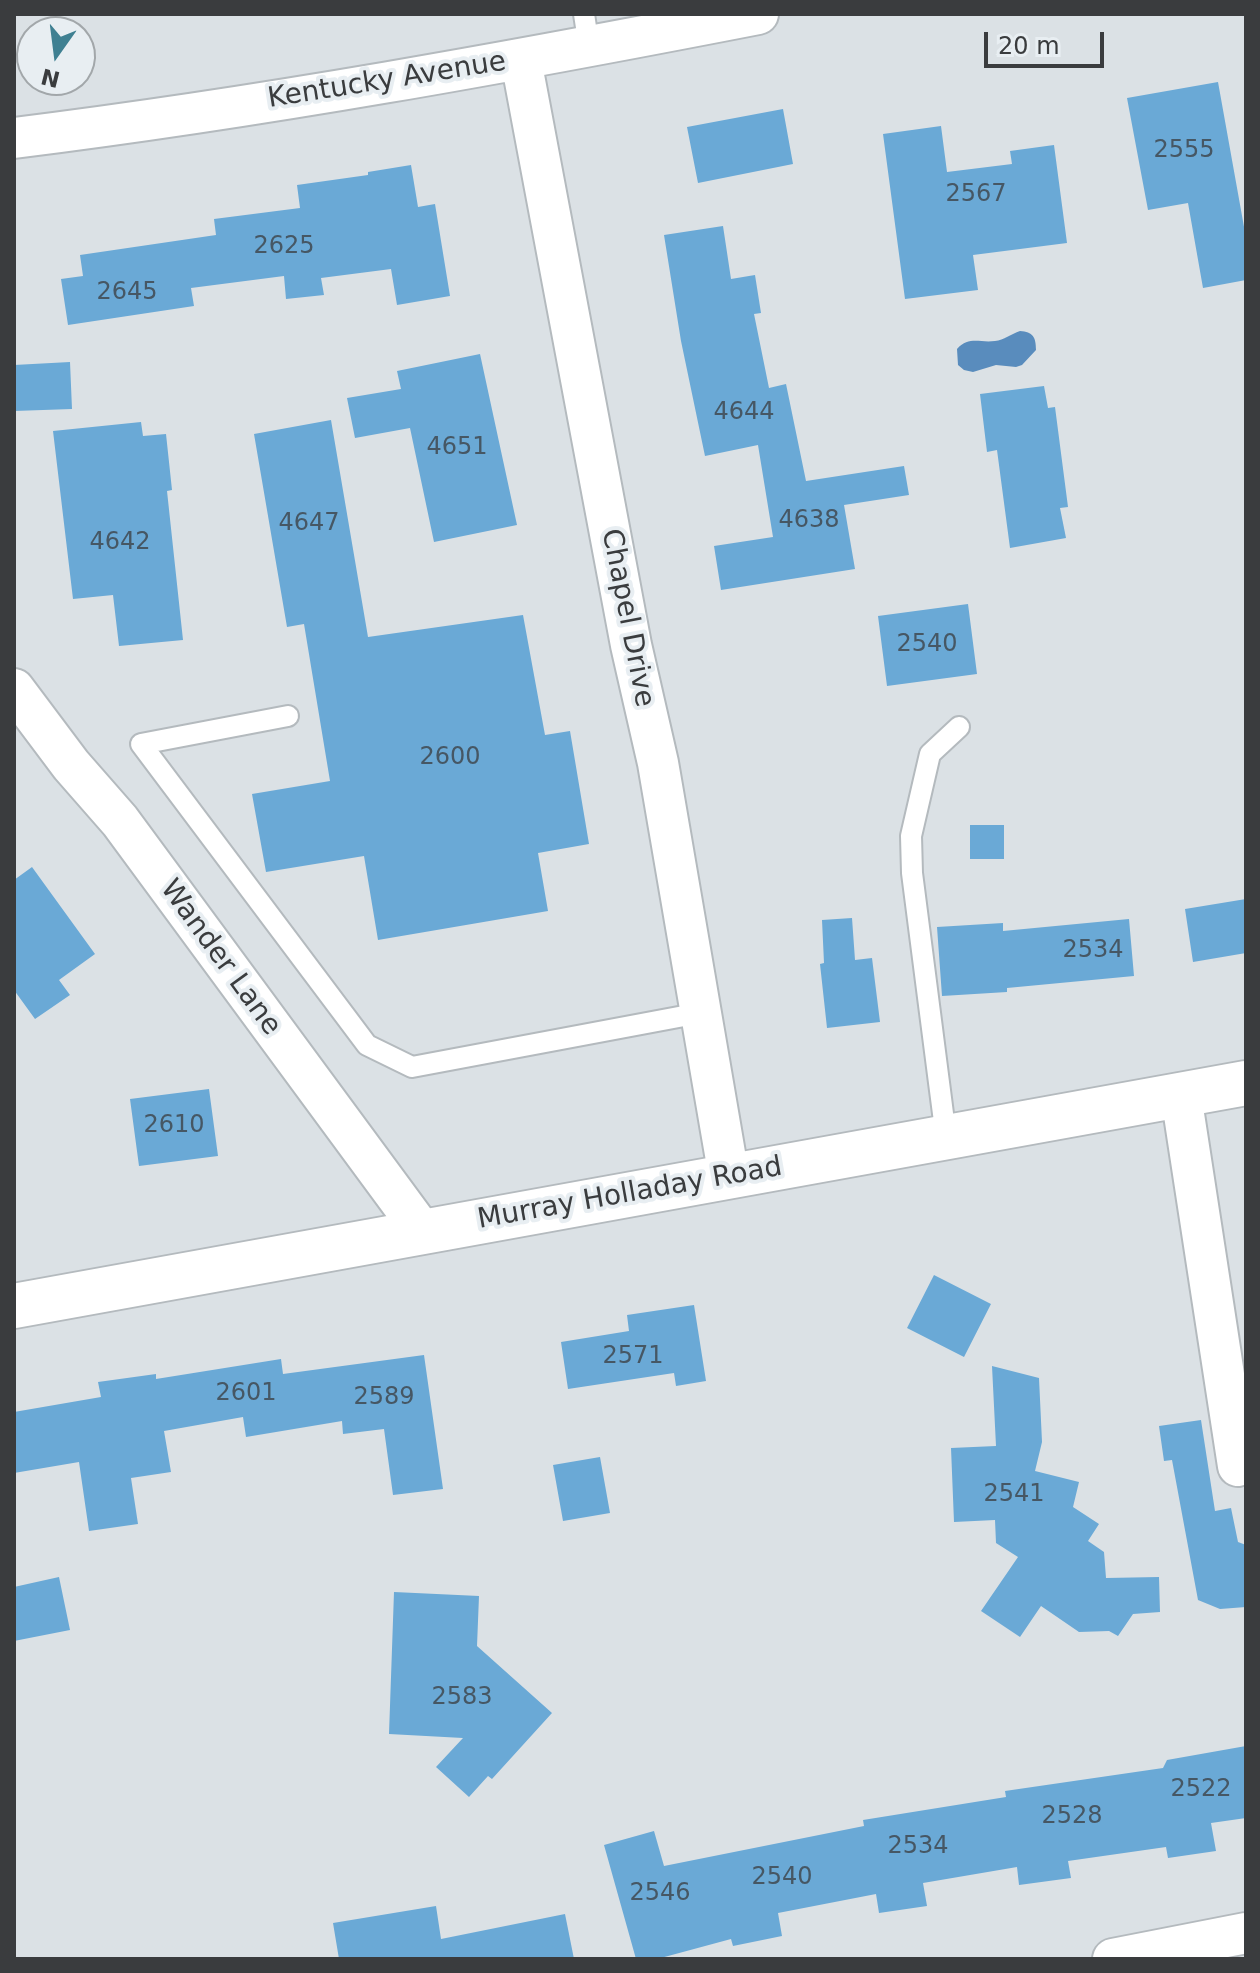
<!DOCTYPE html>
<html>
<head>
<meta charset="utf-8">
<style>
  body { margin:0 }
  #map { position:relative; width:1260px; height:1973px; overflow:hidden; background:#dbe1e5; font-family:"DejaVu Sans",sans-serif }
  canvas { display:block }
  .frame { position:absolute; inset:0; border:16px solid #3a3c3e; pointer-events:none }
  .north { position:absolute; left:16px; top:16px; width:80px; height:80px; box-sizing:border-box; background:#e8eef2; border:2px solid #a2a7aa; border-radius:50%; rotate:194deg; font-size:22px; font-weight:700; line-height:32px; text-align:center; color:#3a3c3e }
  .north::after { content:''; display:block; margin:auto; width:28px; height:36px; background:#3f8092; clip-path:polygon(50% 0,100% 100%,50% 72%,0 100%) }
  .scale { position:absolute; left:984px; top:32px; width:120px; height:36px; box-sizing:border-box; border:4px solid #3a3c3e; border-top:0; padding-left:10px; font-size:24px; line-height:28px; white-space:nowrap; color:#3a3c3e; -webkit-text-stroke:6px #e8eef2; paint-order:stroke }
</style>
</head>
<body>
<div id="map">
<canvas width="1260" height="1973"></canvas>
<div class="frame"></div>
<div class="north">N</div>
<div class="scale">20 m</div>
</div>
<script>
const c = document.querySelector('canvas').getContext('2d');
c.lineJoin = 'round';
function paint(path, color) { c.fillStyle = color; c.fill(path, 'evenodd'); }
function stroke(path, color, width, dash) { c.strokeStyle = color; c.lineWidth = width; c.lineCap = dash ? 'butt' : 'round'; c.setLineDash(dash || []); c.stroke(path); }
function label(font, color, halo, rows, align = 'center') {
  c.font = font + ' "DejaVu Sans",sans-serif'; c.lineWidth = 8; c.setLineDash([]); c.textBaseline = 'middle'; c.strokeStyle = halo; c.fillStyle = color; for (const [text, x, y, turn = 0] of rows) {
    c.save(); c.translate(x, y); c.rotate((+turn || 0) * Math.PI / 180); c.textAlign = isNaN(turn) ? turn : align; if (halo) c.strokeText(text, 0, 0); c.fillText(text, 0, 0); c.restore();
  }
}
const water = new Path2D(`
  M1020,331c13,1 16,6 16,19l-14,15 -6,2 -20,-2 -23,7 -9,-2 -6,-5 -1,-16c12,-13 22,-6 38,-8 9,-1 16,-7 25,-10z`);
const building = new Path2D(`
  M1218,82l28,156v42l-43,8 -15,-85 -40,7 -21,-112z
  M783,109l10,55 -95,19 -11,-56z
  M941,126l6,46 65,-8 -2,-13 44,-6 13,98 -94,12 5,35 -73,9 -22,-165z
  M411,165l7,42 17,-3 15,92 -53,9 -6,-36 -70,9 3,17 -38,4 -2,-23 -93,12 3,18 -126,19 -7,-46 22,-3 -3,-21 136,-20 -2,-16 86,-11 -3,-23 71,-10v-3z
  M723,226l8,53 24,-4 6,38 -7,1 15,74 17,-4 20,97 98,-15 5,29 -65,10 11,64 -134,21 -7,-44 59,-9 -15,-92 -53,11 -24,-115 -17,-106z
  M480,354l37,171 -83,17 -24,-114 -55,10 -8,-40 54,-9 -4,-18z
  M70,362l2,47 -58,2v-46z
  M1044,386l4,22 7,-1 13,100 -8,1 6,30 -56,10 -13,-98 -10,2 -7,-58z
  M331,420l37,217 155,-22 22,120 25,-4 19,113 -51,9 10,58 -170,29 -14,-84 -98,16 -14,-78 78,-13 -26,-157 -17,3 -33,-193z
  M141,422l2,14 23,-2 6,56 -5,1 16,149 -64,6 -6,-51 -40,4 -20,-168z
  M968,604l9,70 -90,12 -9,-70z
  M970,825h34v34h-34z
  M32,867l63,87 -36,26 11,15 -35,24 -21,-29v-110z
  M1246,899v54l-53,9 -8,-53z
  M852,918l3,42 17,-2 8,64 -53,6 -7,-64 4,-1 -2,-43z
  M1129,919l5,57 -127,12v4l-65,4 -5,-69 66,-4v8z
  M209,1089l9,67 -79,10 -9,-67z
  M934,1275l57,29 -27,53 -57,-29z
  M694,1305l12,76 -30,5 -2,-13 -106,16 -7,-47 68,-11 -2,-16z
  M424,1355l19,134 -50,6 -9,-66 -41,5 -1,-13 -96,16 -3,-20 -79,14 7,41 -40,6 7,46 -49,7 -10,-69 -65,11v-61l87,-15 -3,-15 58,-8v5l125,-20 2,15z
  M992,1366l47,12 3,64 -7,29 44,11 -6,25 26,17 -11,17 16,11 2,26 53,-1 1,35 -27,2 -15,22 -9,-5 -30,1 -38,-26 -21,31 -39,-26 37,-54 -22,-14 -1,-23 -41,2 -3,-74 45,-2z
  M1201,1420l14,91 16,-3 7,34 8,3v62l-26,2 -22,-9 -26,-140 -8,1 -5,-35z
  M600,1457l10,56 -47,8 -10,-56z
  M59,1577l11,53 -56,11v-54z
  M394,1592l85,4 -2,50 75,67 -60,66 -4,-3 -19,21 -33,-30 27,-29 -74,-4z
  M1246,1746v72l-35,5 5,28 -48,7 -2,-11 -98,14 3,17 -52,7 -2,-18 -94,16 4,23 -48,7 -3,-19 -98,19 4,23 -49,10 -2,-7 -74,20h-21l-32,-114 50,-14 10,35 200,-40 -1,-6 143,-23 -1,-6 158,-23 4,-8z
  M436,1906l5,33 124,-25 9,45h-235l-6,-36z`);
const service = new Path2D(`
  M584,14l5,33
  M288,716l-147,28 226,301 45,22 288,-54
  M946,1137l-34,-264 -1,-37 19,-82 29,-27`);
const minor = new Path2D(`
  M521,60l110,585 27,118 71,414
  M14,138c249,-31 497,-76 744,-124
  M14,689l57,76 49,56 302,410
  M1181,1095l57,371
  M1113,1959l133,-26`);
const tertiary = new Path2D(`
  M14,1306l1232,-223`);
const numberNames = [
  ["2555",1184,151],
  ["2567",976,195],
  ["2625",284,247],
  ["2645",127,293],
  ["4644",744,413],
  ["4651",457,448],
  ["4638",809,521],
  ["4647",309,524],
  ["4642",120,543],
  ["2540",927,645],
  ["2600",450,758],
  ["2534",1093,951],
  ["2610",174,1126],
  ["2571",633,1357],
  ["2601",246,1394],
  ["2589",384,1398],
  ["2541",1014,1495],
  ["2583",462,1698],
  ["2522",1201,1790],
  ["2528",1072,1817],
  ["2534",918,1847],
  ["2540",782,1878],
  ["2546",660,1894]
];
const streetNames = [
  ["Kentucky Avenue",387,81,-9],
  ["Chapel Drive",627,618,79],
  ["Wander Lane",220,958,54],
  ["Murray Holladay Road",630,1194,-10]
];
paint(water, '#598cbd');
paint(building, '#6aa9d6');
stroke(service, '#b4babe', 24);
stroke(minor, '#b4babe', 44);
stroke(tertiary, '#b4babe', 48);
stroke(service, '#fff', 20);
stroke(minor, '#fff', 40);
stroke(tertiary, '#fff', 44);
label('24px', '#465764', null, numberNames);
label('28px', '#3a3c3e', '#e8eef2', streetNames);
</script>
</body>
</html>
